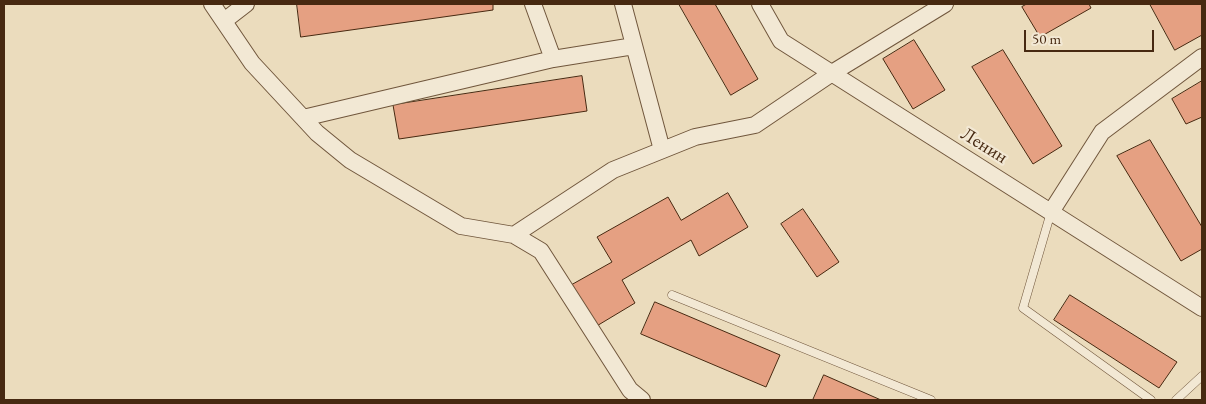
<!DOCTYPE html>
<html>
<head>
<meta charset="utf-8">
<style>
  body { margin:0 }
  #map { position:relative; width:1206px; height:404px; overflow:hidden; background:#ebdcbd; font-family:"EB Garamond",serif }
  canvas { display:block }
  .frame { position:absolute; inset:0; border:5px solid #472911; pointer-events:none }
  .scale { position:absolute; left:1024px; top:30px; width:130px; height:22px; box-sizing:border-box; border:2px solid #472911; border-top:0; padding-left:6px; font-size:15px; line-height:18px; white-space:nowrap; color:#472911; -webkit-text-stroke:4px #f2e8d4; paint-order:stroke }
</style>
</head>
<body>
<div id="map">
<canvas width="1206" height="404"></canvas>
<div class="frame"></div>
<div class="scale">50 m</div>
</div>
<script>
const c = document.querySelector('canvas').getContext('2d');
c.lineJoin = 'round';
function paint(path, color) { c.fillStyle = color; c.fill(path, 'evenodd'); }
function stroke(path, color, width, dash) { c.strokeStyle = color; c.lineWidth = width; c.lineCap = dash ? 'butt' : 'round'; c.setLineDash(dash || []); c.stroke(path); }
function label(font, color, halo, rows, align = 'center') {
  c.font = font + ' "EB Garamond",serif'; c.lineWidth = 4.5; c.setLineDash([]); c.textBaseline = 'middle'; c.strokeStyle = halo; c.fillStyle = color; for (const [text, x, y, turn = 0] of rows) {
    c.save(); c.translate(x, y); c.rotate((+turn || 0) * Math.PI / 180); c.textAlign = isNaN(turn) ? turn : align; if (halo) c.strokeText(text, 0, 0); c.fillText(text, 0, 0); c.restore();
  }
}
const building = new Path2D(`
  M297,4h196v6l-192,27z
  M679,4h36l43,75 -27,16z
  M1027,4h62l2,4 -51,29 -18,-30z
  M1150,4h52v31l-27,15z
  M914,40l31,50 -32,19 -30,-50z
  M1003,50l59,96 -29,18 -61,-97z
  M582,76l5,35 -188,28 -6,-34z
  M1202,81v36l-16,7 -14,-25z
  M1150,140l52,87v22l-21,12 -64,-105z
  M728,193l20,34 -49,29 -8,-16 -69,40 13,23 -40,24 -24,-42 41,-23 -15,-25 71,-40 13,23z
  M803,209l36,53 -22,15 -36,-53z
  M1070,295l107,67 -18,26 -105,-68z
  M655,302l125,53 -14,32 -125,-53z
  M824,375l57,25h-68z`);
const service = new Path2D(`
  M1051,212l-28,96 128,92
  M672,295l259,105
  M1176,400l26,-24`);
const minor = new Path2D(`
  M212,4l40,59 65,70 33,27 111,66 53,9 27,16 89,139 12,10
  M623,4l39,146
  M760,4l21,37 421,267
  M224,21l22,-17
  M553,59l81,-13
  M303,118l250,-59 -20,-55
  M1051,212l51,-80 100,-75
  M514,235l99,-65 82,-33 60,-12 77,-52 113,-69`);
const streetNames = [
  ["Ленин",984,146,32]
];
paint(building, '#e5a082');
stroke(building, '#472911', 1);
stroke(service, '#70563c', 9);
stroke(minor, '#70563c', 18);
stroke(service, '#f2e8d4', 8);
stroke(minor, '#f2e8d4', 16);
label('19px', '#472911', '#f2e8d4', streetNames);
</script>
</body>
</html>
